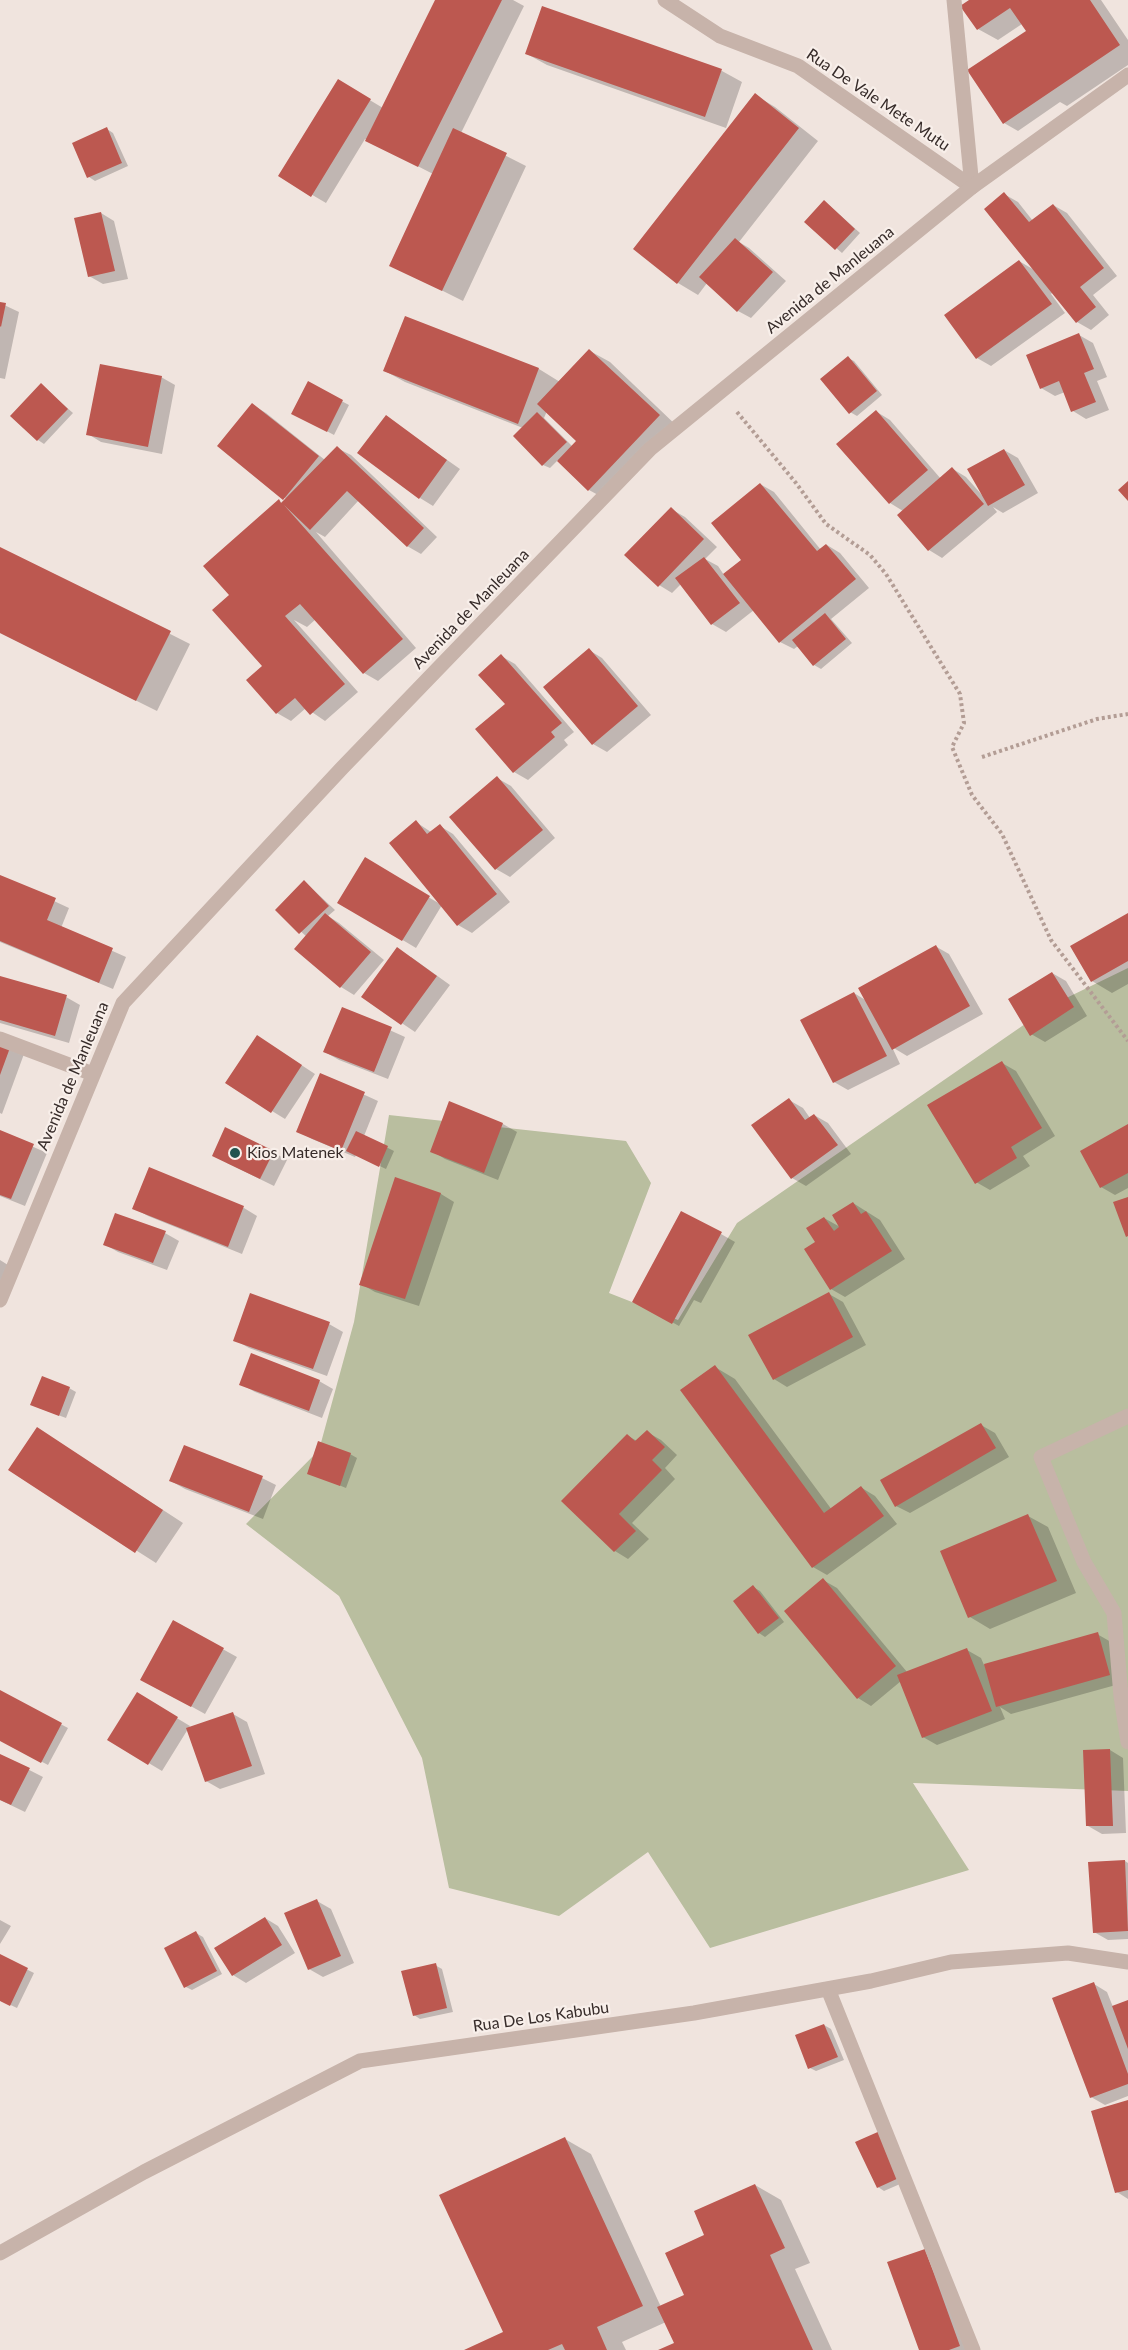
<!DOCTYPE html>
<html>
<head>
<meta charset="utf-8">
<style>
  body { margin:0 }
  canvas { display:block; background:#f0e4de }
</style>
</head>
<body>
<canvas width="1128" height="2350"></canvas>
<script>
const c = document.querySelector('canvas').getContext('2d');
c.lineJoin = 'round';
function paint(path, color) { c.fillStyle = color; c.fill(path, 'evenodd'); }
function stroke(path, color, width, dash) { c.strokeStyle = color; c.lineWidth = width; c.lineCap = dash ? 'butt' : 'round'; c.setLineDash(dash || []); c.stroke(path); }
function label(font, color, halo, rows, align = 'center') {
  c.font = font + ' Lato,sans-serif'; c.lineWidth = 4.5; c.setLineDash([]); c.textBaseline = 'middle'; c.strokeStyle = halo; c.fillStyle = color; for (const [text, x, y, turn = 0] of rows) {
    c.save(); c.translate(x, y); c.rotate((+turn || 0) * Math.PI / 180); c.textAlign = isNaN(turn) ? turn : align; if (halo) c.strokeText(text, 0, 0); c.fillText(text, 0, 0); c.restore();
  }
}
const green = new Path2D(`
  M1128,968v823l-215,-8 56,87 -259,78 -62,-96 -89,64 -110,-28 -27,-130 -83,-162 -93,-72 73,-74 35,-128 35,-207 237,26 25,42 -42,110 69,27 59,-97 317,-219z`);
const shadow = new Path2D(`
  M437,0h76l11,6 -63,127 65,33 -63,135 -72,-36 42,-91 -68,-35 -39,64 -46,-27 58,-95 45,27z
  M971,0h130l27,40v25l-61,41 -7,-4 -42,29 -14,-8 24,-91 -6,-8 -24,16 -20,-11z
  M543,8l179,63 20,11 -16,46 -179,-63 -20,-11z
  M755,95l20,12 43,34 -79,101 10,6 37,33 -35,37 -13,-7 -31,-28 -9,12 -20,-12 -43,-34z
  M107,129l6,4 15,33 -33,15 -6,-4z
  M1004,194l14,8 15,19 20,-16 14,8 50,63 -24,19 16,20 -18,15 -14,-8 -24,-30 -2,2 14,19 -74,53 -14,-8 42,-97 17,10z
  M830,206l30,27 -18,20 -36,-31z
  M101,213l13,8 14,58 -25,5 -14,-8z
  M0,303l19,9 -14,67 -5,-1z
  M1079,335l14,8 14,34 -10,4 12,29 -23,9 -13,-8 -8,-19 -10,4 -14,-8z
  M590,351l20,11 69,66 -70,73 -20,-11 -31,-30 -8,8 -7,-3 -20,-37 -118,-46 -20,-11 154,-2 21,13zM547,411l32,30 -6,6 -29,-29z
  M848,358l6,3 28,34 -25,21 -7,-4z
  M161,377l14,8 -13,69 -61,-12 -13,-8z
  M309,384l40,21 -15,30 -41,-22z
  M41,385l32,28 -29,31 -6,-4z
  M253,405l13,8 59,47 12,-12 14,7 86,82 -16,17 -14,-8 -48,-46 -34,37 -9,-5 100,116 -38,33 -14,-8 -48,-54 -9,8 -13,-7 64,72 -33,29 -19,-13 -15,13 -14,-8 -29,-33 16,-14 -33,-71 48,-94 3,2 4,-3z
  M877,412l13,8 51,59 12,-10 13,8 16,18 22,-45 14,8 20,35 -35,20 -10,-6 4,5 -55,46 -13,-8 -26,-39 -13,-8z
  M386,417l74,52 -27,37 -13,-8z
  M760,484l14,8 47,58 6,-5 13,8 29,35 -38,31 21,24 -31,26 -7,-4 -16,-19 -4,3 -14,-7 -26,-32 -28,22 -14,-8 -31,-40 -9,9 -13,-8 12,-76 14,8 32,30 -12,12 13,7 6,9 19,-15z
  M0,548l190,96 -33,67 -157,-78z
  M589,650l13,8 49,57 -44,37 -14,-8z
  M501,656l14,8 59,68 -10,8 4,5 -40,35 -14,-8z
  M497,778l14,8 44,52 -45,39 -14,-8 -45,-52z
  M416,822l15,10 9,-6 13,8 57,68 -38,31 -14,-8 -16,-20 -26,43 -77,-46 26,-43 75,45z
  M0,876l69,32 -8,20 65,29 -13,32 -113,-47z
  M305,882l30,28 -7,6 11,7 45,37 -30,35 -13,-8 -34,-50 -30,-27z
  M1128,914v70l-16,9 -20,-12z
  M935,946l14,8 34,60 -76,42 -15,-9 8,17 -52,26 -14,-8 -32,-61 52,-28 13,8z
  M411,957l39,28 -35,47 -52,-35z
  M1052,973l14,8 21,35 -42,26 -14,-8z
  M0,978l66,19 14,8 -11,38 -69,-20z
  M343,1009l62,28 -17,42 -49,-19 -14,-8z
  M0,1042l24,12 -22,60 -2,-1z
  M271,1045l44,29 -30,45 -13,-8z
  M1002,1063l14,8 39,65 -32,20 7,10 -40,24 -14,-8z
  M321,1075l57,26 -14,35 30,15 -8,18 -30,-14 -1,2 -43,-18 -14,-8z
  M789,1100l14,8 7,10 4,-3 14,8 23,31 -45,32 -14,-8z
  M450,1103l53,21 14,8 -19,48 -53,-21 -13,-8z
  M1128,1126v62l-13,7 -14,-8z
  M0,1132l47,21 -22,53 -25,-10z
  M273,1152l14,8 -13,26 -47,-23z
  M149,1169l95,39 13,8 -15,38 -94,-38 -14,-8z
  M396,1179l45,15 13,8 -35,104 -44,-14 -14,-8z
  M853,1203l27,17 25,39 -60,38 -14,-8 -14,-47 7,-24 18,10z
  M165,1233l14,8 -12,29 -49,-18 -14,-8z
  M721,1234l14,8 -34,61 -7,-3 -15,26 -45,-25z
  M0,1260l8,5 -8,18z
  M829,1294l14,8 23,43 -79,42 -13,-8z
  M329,1324l14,8 -16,44 -78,-28 -14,-8z
  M715,1367l20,12 97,131 30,-22 13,8 22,28 -70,51 -14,-8 -22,-29z
  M319,1381l14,8 -11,29 -67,-26 -14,-8z
  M69,1388l7,4 -10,26 -27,-10z
  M981,1425l14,8 14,24 -99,56 -14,-7z
  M647,1432l14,8 16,15 -12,13 10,11 -43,44 17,16 -21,20 -13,-8 13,-115 9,5z
  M57,1441l126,82 -27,40 -146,-93z
  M350,1454l7,4 -11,30 -37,-15z
  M262,1478l14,7 -13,34 -78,-30 -14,-8z
  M1028,1516l20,11 28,66 -86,36 -20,-12z
  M823,1580l14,8 70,84 60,-22 14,8 3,7 113,-31 14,8 12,41 -112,31 -11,-7 5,12 -68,26 -14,-8 -22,-56 -30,25 -13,-8z
  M753,1587l7,4 24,31 -19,15 -6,-4z
  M174,1622l63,35 -32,57 -63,-35z
  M0,1692l68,36 -20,37 -48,-25z
  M137,1694l53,32 -2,3 45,-15 14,8 18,52 -45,15 -14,-8 -18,-52 -26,42 -52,-31z
  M1110,1750l13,8 3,75 -24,1 -14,-8z
  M0,1755l43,22 -18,35 -25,-12z
  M1125,1861l3,2v76l-20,1 -14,-8z
  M317,1901l14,8 23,54 -31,14 -14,-8z
  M265,1918l13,8 17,27 -49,30 -13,-8z
  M0,1920l11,6 -11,18z
  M196,1933l7,4 19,37 -30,16 -6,-3z
  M0,1956l34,17 -17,35 -17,-8z
  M435,1965l7,4 11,43 -33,7 -6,-4z
  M1094,1984l13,8 6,15 15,-6v95l-23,9 -14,-8z
  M824,2025l7,4 13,31 -28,11 -6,-3z
  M1128,2101v98l-11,-7z
  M565,2139l26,15 70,153 25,-11 20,-60 49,-51 26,15 29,63 -15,6 37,81h-170l14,-6 -10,-22 -44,20 4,8h-159l38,-17z
  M857,2143l50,38 -23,10 -6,-4z
  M924,2251l48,99h-52z`);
const building = new Path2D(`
  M435,0h67l-84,167 -53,-26z
  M969,0h121l30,45 -117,79 -36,-54 59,-39 -16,-23 -33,22 -17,-24z
  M542,6l180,63 -17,48 -180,-63z
  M338,79l33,20 -60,98 -33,-21z
  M755,93l44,35 -122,156 -44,-35z
  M107,127l15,36 -35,15 -15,-35z
  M453,128l54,25 -65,138 -53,-25z
  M1004,192l25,30 24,-18 51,64 -24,19 16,20 -20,16 -92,-114z
  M824,200l31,29 -20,21 -31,-28z
  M101,212l14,59 -27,6 -14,-59z
  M735,238l38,34 -36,40 -38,-35z
  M1019,260l33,44 -76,55 -32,-44z
  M0,302l6,1 -5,24 -1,-1z
  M405,316l134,52 -21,56 -135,-53z
  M1079,333l15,36 -10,4 12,29 -25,10 -12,-31 -19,8 -14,-34z
  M589,349l71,66 -72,76 -31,-30 19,-20 -39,-37z
  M848,356l29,35 -28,23 -29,-35z
  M100,364l62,12 -14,71 -62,-12z
  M308,381l35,19 -16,32 -36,-18z
  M41,383l27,26 -31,32 -27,-25z
  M252,403l67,53 -36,44 -66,-54z
  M876,410l52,60 -39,34 -53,-60z
  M537,412l30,30 -25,24 -29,-30z
  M386,415l61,45 -28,39 -62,-46z
  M337,446l87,82 -17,19 -60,-56 -37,39 -26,-25 119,134 -40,35 -63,-70 -15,12 60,68 -35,31 -15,-17 -19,16 -30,-34 16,-14 -50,-56 17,-15 -26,-29 76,-67 2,4z
  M1004,449l21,36 -37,21 -21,-37z
  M952,467l32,37 -56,47 -31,-36z
  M1128,481v20l-10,-11z
  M760,483l57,68 9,-7 30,35 -77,64 -56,-69 18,-14 -30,-37z
  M671,507l33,32 -46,48 -34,-32z
  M0,547l171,84 -35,70 -136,-68z
  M704,557l36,46 -29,22 -36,-47z
  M825,613l21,26 -33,27 -21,-26z
  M589,648l49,58 -46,39 -49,-58z
  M501,654l61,69 -11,9 4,5 -42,36 -38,-44 30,-25 -27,-29z
  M497,776l46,54 -48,40 -46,-53z
  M416,820l11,14 13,-10 57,70 -40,32 -68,-83z
  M365,857l65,39 -28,45 -65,-38z
  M0,875l56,23 -9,22 66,28 -14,35 -99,-42z
  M304,880l25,26 -30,28 -24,-24z
  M325,913l46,39 -31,36 -46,-39z
  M1128,913v48l-37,21 -21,-36z
  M936,945l34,61 -78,44 -34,-62z
  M397,947l40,29 -36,49 -40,-28z
  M1052,972l22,35 -44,29 -22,-37z
  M0,976l67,19 -12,41 -55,-16z
  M854,992l33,64 -54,27 -33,-63z
  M342,1007l50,20 -18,45 -51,-20z
  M257,1035l45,30 -31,48 -46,-30z
  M0,1041l11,4 -11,30z
  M1002,1061l40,67 -31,19 6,11 -42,26 -48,-79z
  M320,1073l45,19 -24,59 -45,-19z
  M789,1098l16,22 9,-6 24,31 -47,34 -40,-54z
  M449,1101l54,22 -19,50 -54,-21z
  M1128,1124v49l-28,15 -20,-37z
  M225,1127l49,24 -14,28 -48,-23z
  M0,1130l34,14 -23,55 -11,-4z
  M356,1131l32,15 -9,21 -33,-16z
  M149,1167l95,39 -16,41 -96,-38z
  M395,1177l46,16 -36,106 -46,-14z
  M1128,1197v39l-2,1 -13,-35z
  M853,1202l8,12 5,-3 26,40 -62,39 -26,-41 11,-7 -9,-14 18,-11 10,14 5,-4 -7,-12z
  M681,1211l41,21 -50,92 -40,-22z
  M115,1213l51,18 -13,32 -50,-18z
  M829,1292l24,45 -80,43 -25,-45z
  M250,1293l80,29 -17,47 -80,-28z
  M251,1353l69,27 -11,31 -70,-26z
  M715,1365l109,148 37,-27 23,30 -72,52 -132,-178z
  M42,1376l28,11 -11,29 -29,-11z
  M981,1423l15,25 -101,59 -15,-27z
  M37,1427l126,83 -28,43 -127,-83z
  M647,1430l18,17 -13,13 10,10 -43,44 17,17 -22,21 -53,-51 66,-67 8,7z
  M318,1441l33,12 -11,33 -33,-12z
  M184,1445l79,31 -14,36 -80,-31z
  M1028,1514l29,67 -89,37 -28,-67z
  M823,1578l73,88 -39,33 -73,-88z
  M753,1585l26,33 -21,16 -25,-33z
  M173,1620l51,28 -33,59 -51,-27z
  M1098,1632l12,43 -114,32 -12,-43z
  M967,1648l25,63 -70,27 -25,-63z
  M0,1690l62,33 -21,40 -41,-22z
  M137,1692l41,25 -30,48 -41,-25z
  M233,1712l19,54 -47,16 -19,-54z
  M1110,1749l3,77h-27l-3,-76z
  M0,1754l30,14 -19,37 -11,-5z
  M1125,1860l3,71 -35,2 -5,-71z
  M317,1899l24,57 -33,14 -24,-57z
  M265,1917l17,28 -50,31 -18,-28z
  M196,1931l21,40 -33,17 -20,-40z
  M0,1954l28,14 -18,38 -10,-5z
  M436,1963l11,45 -34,8 -12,-45z
  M1094,1982l34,92v10l-38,14 -38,-100z
  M1128,2000v49l-16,-43z
  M824,2024l14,33 -30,12 -13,-34z
  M1128,2100v90l-13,3 -24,-82z
  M880,2131l21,46 -24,11 -22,-46z
  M565,2137l78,169 -46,21 10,23h-42l-3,-6 -14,6h-84l39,-18 -64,-137z
  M755,2184l30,64 -15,7 43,95h-155l16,-7 -17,-36 27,-12 -19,-42 39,-18 -10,-24z
  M925,2249l35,97 -11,4h-30l-32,-88z`);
const path = new Path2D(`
  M737,412l59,71 30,41 44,31 16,19 74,120 4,29 -12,24 20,48 30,39 49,106 77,101
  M982,757l115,-38 31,-5`);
const service = new Path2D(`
  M0,1039l93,35
  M1128,1416l-87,41 43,105 30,51 7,83 7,46`);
const minor = new Path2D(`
  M665,0l55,36 78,30 174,121
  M954,0l18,187
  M828,1989l145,361
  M0,2253l144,-81 216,-111 334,-48 177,-32 80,-19 117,-9 60,9`);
const tertiary = new Path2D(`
  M0,1300l123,-297 219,-235 308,-319 322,-262 156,-112`);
const markers = [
  [235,1153,6,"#22544f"]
];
const streetNames = [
  ["Rua De Vale Mete Mutu",878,100,34],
  ["Avenida de Manleuana",830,280,-39],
  ["Avenida de Manleuana",471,609,-46],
  ["Avenida de Manleuana",73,1076,-67],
  ["Rua De Los Kabubu",541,2017,-8]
];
const poiNames = [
  ["Kios Matenek",247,1153]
];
paint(green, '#b9be9f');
paint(shadow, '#0003');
paint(building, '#bc5850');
stroke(path, '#b39d95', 4, [3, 3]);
stroke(service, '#c7b3aa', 15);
stroke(minor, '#c7b3aa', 15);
stroke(tertiary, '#c7b3aa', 15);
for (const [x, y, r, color] of markers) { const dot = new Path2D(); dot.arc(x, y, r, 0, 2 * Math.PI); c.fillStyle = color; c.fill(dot); stroke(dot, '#f8efea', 2); }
label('16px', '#362b29', '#f8efea', streetNames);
label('16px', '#362b29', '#f8efea', poiNames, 'left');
</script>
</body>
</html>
